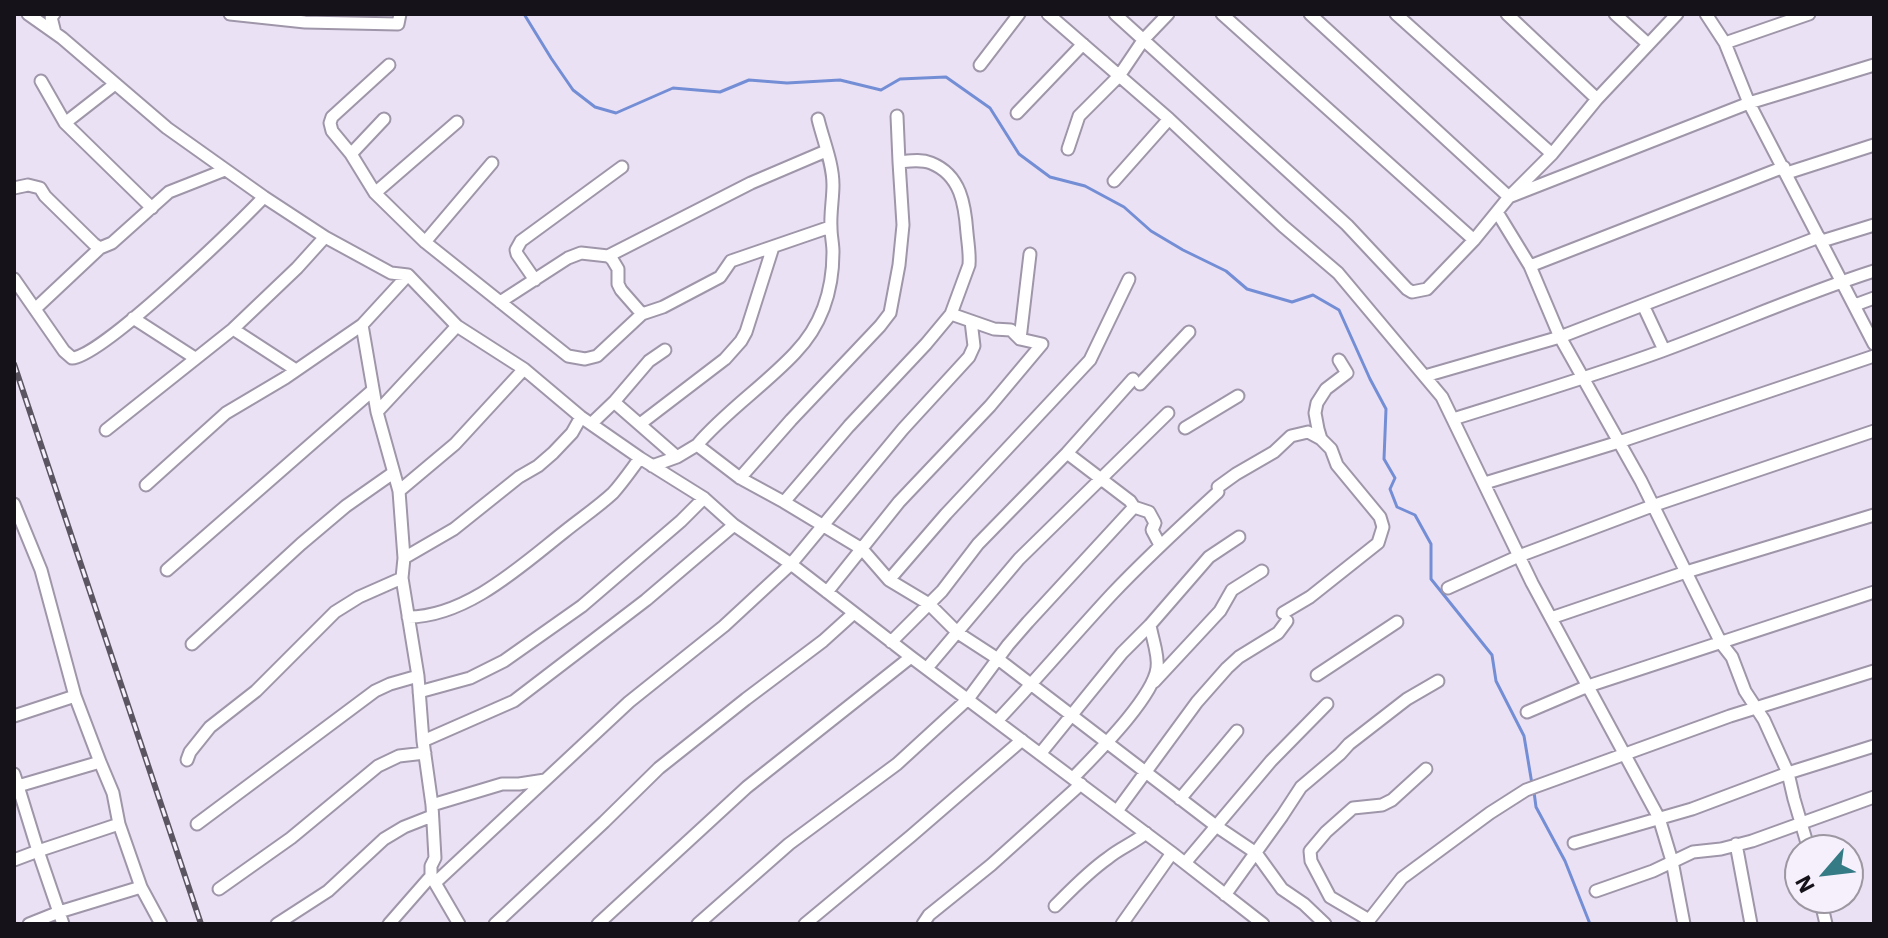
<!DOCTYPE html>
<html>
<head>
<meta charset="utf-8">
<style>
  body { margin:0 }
  #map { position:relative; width:1888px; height:938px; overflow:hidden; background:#ebe1f5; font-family:"IBM Plex Sans",sans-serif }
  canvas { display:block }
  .frame { position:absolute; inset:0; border:16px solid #151219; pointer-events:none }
  .north { position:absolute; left:1784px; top:834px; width:80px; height:80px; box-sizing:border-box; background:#f6f0fc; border:2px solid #9c97a1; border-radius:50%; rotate:242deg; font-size:22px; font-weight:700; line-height:32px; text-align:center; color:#151219 }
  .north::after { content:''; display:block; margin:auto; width:28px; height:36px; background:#347b85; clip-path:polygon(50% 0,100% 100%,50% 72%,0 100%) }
</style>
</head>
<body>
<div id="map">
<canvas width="1888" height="938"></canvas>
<div class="frame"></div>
<div class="north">N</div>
</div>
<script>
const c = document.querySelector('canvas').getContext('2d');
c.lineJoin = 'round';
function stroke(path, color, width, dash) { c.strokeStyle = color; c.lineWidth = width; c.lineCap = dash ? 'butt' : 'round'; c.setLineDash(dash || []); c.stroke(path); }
const stream = new Path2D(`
  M524,14l27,44 22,32 22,17 21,6 57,-25 47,4 29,-12 38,3 53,-3 41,10 19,-11 46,-2 44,31 29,46 31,23 35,9 39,21 27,24 32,19 43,21 21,18 45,13 21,-7 26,15 31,69 16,30 -2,50 11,19 -5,11 7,18 18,8 16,29v35l61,76 4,26 28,55 8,48
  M1534,792l2,15 29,54 25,63`);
const street = new Path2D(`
  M28,14l34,24 105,90 97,69 61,40 66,36 17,2 49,51 67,43 57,48 59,41 64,40 30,27 57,39 120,93 261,196 91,71
  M54,14l-3,3 4,16
  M230,14l75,8 93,2 2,-10
  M1048,14l121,105 114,107 55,47 104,124 90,186 127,235 13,43 12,63
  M1115,14l232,211 60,64 5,3 15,-3 47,-49 35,-43 43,-43 45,-55 80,-85
  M1222,14l252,226
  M1310,14l199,183 240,-94 125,-38
  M1396,14l156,140
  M1507,14l90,85
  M1615,14l33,30
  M1706,14l19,29 24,60 125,241
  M1725,43l84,-29
  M389,65l-57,52 -2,6 2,8 19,23 24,39 50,49 143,114 17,3 12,-3 45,-42 21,-7 57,-30 11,-16 99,-34
  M980,65l39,-51
  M41,81l24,42 87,85
  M1017,113l66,-69
  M818,119c5,21 15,44 15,66 0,14 -3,29 -2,43 0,8 2,16 2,24 0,38 -11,73 -38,101 -31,33 -69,58 -98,92l43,33 44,24 78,47 27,31 57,-66 144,-154 39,-81
  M65,123l50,-39
  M1068,149l11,-33 40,-40 25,-37 24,-25
  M351,154l33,-35
  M1787,173l87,-28
  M1114,181l55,-62
  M14,188l14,-3 12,3 5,8 49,48 6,4 12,-5 57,-51 56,-22
  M375,193l82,-71
  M1497,212l33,54 30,71 81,144 80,162 11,14 13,34 19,29 24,53 6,26 15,51
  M1822,241l52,-16
  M425,242l67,-79
  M608,256l143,-73 75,-32
  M1530,266l254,-99
  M408,275l-46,50 15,87 22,79 5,67 -2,20 16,98 5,65 9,64 3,53 -4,8v10l28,48
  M14,279l50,72 8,7c30,-1 165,-133 192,-161
  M535,280l-18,-26 -1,-4 5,-9 101,-74
  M500,302l68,-44 13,-5 27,3 4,3 6,10v15l3,6 21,24
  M1643,305l21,45
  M1855,305l19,-7
  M35,309l65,-61
  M133,318l62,40
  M233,329l63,41
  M1020,339l10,-85
  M1425,376l135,-39 259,-100
  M1140,384l49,-52
  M614,402l63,55
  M377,412l80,-86
  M1453,419c70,-22 140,-43 209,-68 71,-26 140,-57 212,-80
  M591,424l23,-22 35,-41 16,-11
  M640,424l85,-65 16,-18 5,-9 27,-85
  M1185,428l53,-32
  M106,430l127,-101 64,-61 28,-31
  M1067,453l63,48 4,6 15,5 6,11 -3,7 8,15
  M652,466l25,-9 20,-12
  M740,478l51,-58 89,-94 10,-13 9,-48 4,-40 -4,-63
  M1485,483l134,-41 255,-86
  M146,485l80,-72 59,-35 77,-53
  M1218,487l18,-13 38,-22 17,-16 17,-4 13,7
  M399,491l56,-47 69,-75
  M784,502l65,-76 77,-82 25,-30
  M14,504l27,66 34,126
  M404,558l50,-29 65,-52 19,-11 15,-13 19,-20 9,-16
  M167,570l206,-180
  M889,580l40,24 29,29 40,26 218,167 40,27 26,36 22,15 21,20
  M1448,588l71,-32 133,-50 222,-75
  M827,592l72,-90 91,-96 52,-62 -22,-5 -9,-9 -17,-1 -43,-15 18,-49c1,-11 -1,-21 -2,-32 -2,-28 -6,-58 -36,-70 -10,-4 -21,-2 -32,-1l-2,-46
  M1283,613l27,-16 68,-54 5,-16 -3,-10 -43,-52 -6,-16 -10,-10 -3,-10 -3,-16 2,-10 9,-14 21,-16 -8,-13
  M408,617c58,0 113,-51 156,-85 16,-13 34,-25 49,-39 10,-11 18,-23 27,-35
  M1551,618l135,-46 188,-57
  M891,642l51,-51 36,-47 89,-91 66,-74
  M192,644l109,-100 45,-38 47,-33
  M927,668l92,-109 149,-146
  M1317,675l80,-53
  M1154,682l66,-71 12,-21 30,-19
  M419,692l51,-14 34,-17 78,-55 99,-85 23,-23
  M1527,712l61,-26 286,-94
  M14,716l61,-20 25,66
  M997,721c39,-41 76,-85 115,-127 34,-36 70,-69 106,-102
  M423,741l91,-40 132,-101 88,-75
  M1040,754l82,-101 28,-28
  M187,760l3,-8 20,-25 46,-36 79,-79 24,-15 43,-19
  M14,774l4,12 -4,2
  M1073,778c22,-23 80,-80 84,-110 2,-13 -5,-30 -7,-43l59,-68 30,-20
  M1180,799l57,-68
  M432,805l70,-21h17l26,-4
  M1117,811l80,-109 30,-34 12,-11 39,-24 9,-12
  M197,824l178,-133 15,-7 28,-8
  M1574,843l118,-34 96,-36 86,-27
  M1736,844l15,80
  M14,860l24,-9 -20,-65 82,-24 13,31 6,31
  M1185,863l86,-102 56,-57
  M435,883l194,-181 95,-76 67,-62 112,-135 66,-72 5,-11 -3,-25
  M219,889l72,-51 87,-72 21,-10 26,-3
  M1596,891l57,-20 40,-19 28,-3 31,-8 122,-44
  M1225,895l57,-79 19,-29 39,-33 9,-10 58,-45 31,-18
  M1820,898l6,26
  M1055,906c17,-17 33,-34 53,-48 12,-10 26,-15 38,-25
  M1369,920l-39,-23 -19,-36 -1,-10 16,-19 27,-24 29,-3 10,-5 34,-31
  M29,924l30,-12 82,-25
  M63,924l-25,-73 81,-27 22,63 20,37
  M277,924l51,-33 56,-52 20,-12 28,-11
  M389,924l42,-48
  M495,924l109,-102 55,-54 87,-69 77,-58 31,-28
  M598,924l149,-137 164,-130
  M698,924l91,-80 108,-80 71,-65 40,-54 20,-23 106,-115
  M805,924l106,-88 111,-96
  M923,924l6,-9 62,-50 90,-81
  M1122,924l50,-71
  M1366,924l36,-46 88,-65 36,-23 204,-74 144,-45`);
const rail = new Path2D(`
  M14,364l187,560`);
stroke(stream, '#748ed5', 3);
stroke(street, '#9f96a9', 15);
stroke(street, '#fff', 11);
stroke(rail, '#5a5560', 6);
stroke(rail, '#f6f0fc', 3, [9]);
</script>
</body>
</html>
